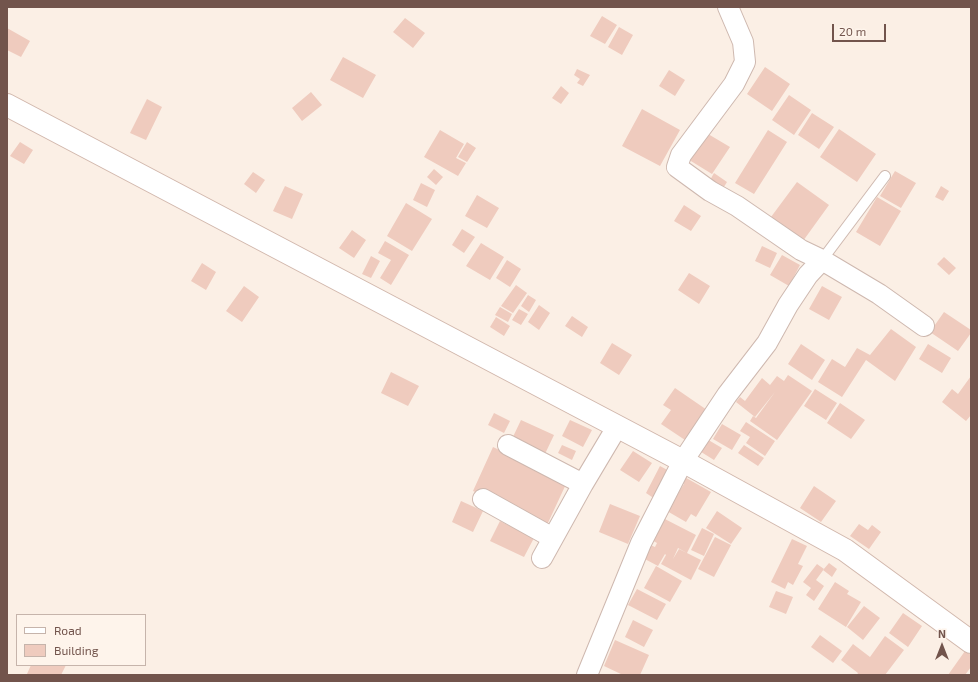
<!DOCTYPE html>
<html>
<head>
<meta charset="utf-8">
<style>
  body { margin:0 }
  #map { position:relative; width:978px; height:682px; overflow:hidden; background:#fbefe5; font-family:"Exo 2",sans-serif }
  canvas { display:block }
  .frame { position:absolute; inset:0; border:8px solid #72544c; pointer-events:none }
  .legend { position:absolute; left:16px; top:614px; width:130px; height:52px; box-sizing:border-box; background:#fef4eb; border:1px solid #c6b4ab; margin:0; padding:5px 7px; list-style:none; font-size:12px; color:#72544c }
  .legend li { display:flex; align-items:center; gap:8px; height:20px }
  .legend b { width:20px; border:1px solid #c6b4ab }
  .north { position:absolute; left:922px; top:626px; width:40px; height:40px; -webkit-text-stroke:3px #fef4eb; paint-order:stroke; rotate:0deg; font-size:11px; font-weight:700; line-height:16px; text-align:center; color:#72544c }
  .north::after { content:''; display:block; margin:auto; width:14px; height:18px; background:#72544c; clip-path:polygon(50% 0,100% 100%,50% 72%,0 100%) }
  .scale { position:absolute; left:832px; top:24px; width:54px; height:18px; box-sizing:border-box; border:2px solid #72544c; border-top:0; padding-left:5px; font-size:12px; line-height:14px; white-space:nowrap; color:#72544c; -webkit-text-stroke:3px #fef4eb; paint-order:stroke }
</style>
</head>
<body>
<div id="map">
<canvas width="978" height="682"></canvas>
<div class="frame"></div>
<ul class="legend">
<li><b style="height:5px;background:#fff"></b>Road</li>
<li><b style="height:11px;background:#efcbbe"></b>Building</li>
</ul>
<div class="north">N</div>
<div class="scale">20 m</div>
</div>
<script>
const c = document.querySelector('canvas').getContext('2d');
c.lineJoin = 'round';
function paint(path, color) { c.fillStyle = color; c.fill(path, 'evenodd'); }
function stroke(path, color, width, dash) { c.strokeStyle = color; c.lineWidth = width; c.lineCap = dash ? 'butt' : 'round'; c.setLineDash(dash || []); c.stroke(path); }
const building = new Path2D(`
  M602,16l15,9 -12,19 -15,-8z
  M405,18l20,15 -12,15 -20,-16z
  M619,27l14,8 -11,20 -14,-8z
  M7,28l23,13 -9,16 -14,-7z
  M343,57l33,18 -13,23 -33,-18z
  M765,67l25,17 -18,27 -25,-17z
  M577,69l13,6 -7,11 -6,-3 3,-4 -6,-4z
  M669,70l16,10 -10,16 -16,-10z
  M561,86l8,7 -8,11 -9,-6z
  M311,92l11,13 -20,16 -10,-13z
  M789,95l22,15 -17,25 -22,-15z
  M147,99l15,8 -16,33 -16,-7z
  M642,109l38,21 -20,36 -38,-20z
  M812,113l22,14 -15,22 -21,-14z
  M839,129l37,25 -19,28 -37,-25z
  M440,130l24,14 -8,14 10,5 -8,13 -34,-19z
  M768,130l19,12 -33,52 -19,-11z
  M703,131l27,16 -18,27 -26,-16z
  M20,142l13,8 -9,14 -14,-8z
  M467,142l9,6 -9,14 -9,-5z
  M434,169l9,8 -7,8 -9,-8z
  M895,171l21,12 -15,25 -21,-12z
  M253,172l12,8 -9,13 -12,-9z
  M714,173l13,9 -5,8 -13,-8z
  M797,182l32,23 -26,36 -32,-24z
  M421,183l14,7 -8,17 -14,-7z
  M285,186l18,8 -11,25 -19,-8z
  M941,186l8,5 -6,10 -8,-4z
  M477,195l22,13 -12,20 -22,-12z
  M877,197l24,14 -21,35 -24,-14z
  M406,203l26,16 -20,32 -25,-15z
  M684,205l17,11 -10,15 -17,-10z
  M462,229l13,8 -11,16 -12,-8z
  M352,230l14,10 -12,18 -15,-10z
  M385,241l24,14 -18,30 -11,-7 11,-18 -13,-7z
  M481,243l23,14 -14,23 -24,-14z
  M762,246l15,7 -7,15 -15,-7z
  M782,255l18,10 -11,21 -19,-11z
  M371,256l9,5 -9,17 -9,-4z
  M944,257l12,11 -7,7 -12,-11z
  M507,260l14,9 -11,18 -14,-9z
  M202,263l14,9 -10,18 -15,-9z
  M689,273l21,13 -11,18 -21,-14z
  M516,285l11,8 -14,20 -12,-7z
  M244,286l15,11 -17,25 -16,-11z
  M822,286l20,11 -13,23 -20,-11z
  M528,295l8,5 -7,12 -8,-6z
  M539,305l11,8 -11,17 -11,-8z
  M500,307l12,7 -4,8 -13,-7z
  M519,309l9,5 -7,11 -9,-5z
  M944,312l27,18v3l-13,18 -28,-19z
  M572,316l16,11 -6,10 -17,-11z
  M496,317l14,9 -6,10 -14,-9z
  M891,329l25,18 -21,34 -29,-21 -24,37 -24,-15 14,-23 13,8 12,-19 13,7z
  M612,343l20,12 -13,20 -19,-12z
  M801,344l24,16 -13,20 -24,-16z
  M928,344l23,14 -9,15 -23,-14z
  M391,372l28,14 -11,20 -27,-13z
  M788,375l24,16 -35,49 -27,-19 3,-5 3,2 19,-26 -20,25 -19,-15 4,-5 5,4 17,-23 8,7 7,-9 7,5z
  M971,376v39l-5,6 -24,-19 10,-13 6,5z
  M675,388l32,22 -22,30 -24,-16 10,-14 -8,-5z
  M815,389l22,14 -11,17 -22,-14z
  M840,403l25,17 -14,19 -24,-16z
  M494,413l16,8 -6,12 -16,-8z
  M521,420l33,15 -10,21 -33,-15z
  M570,420l22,10 -9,17 -21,-11z
  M746,422l29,19 -10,15 -19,-13 4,-6 -10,-6z
  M722,424l19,11 -9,15 -19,-11z
  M705,438l17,10 -8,12 -16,-10z
  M562,445l14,6 -4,9 -14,-7z
  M744,445l20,13 -6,8 -20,-13z
  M493,447l74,35 -20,43 -74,-34z
  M633,451l19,12 -13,19 -19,-12z
  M660,466l11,6 -13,29 -12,-8z
  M681,475l30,17 -15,25 -5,-3 -5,8 -19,-11 17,-27 -6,-3z
  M814,486l22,15 -15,21 -21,-14z
  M461,501l22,10 -10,21 -21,-10z
  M610,504l30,12 -12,28 -29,-12z
  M717,511l25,17 -11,16 -25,-16z
  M659,516l37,19 -9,18 -9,-5 -5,11 6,-10 22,11 -10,20 -30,-16 5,-9 -1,-1 -7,12 -17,-9 7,-13 7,3 2,-4 -9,-5z
  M500,521l34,17 -10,19 -34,-16z
  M859,524l9,6 4,-5 9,7 -12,17 -19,-13z
  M702,528l12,6 -10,22 -13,-6z
  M715,537l16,8 -17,32 -16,-8z
  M792,539l15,7 -9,18 5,2 -10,19 -5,-3 -3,7 -14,-7z
  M829,563l8,6 -5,8 -9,-7z
  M817,564l7,5 -8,11 8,6 -10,15 -8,-6 5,-7 -8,-6z
  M656,566l26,15 -12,21 -26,-14z
  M835,582l14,9 -2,3 14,8 -15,25 -28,-18z
  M637,589l29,15 -9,16 -29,-15z
  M776,591l17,6 -7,17 -17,-7z
  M864,606l16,12 -17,22 -16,-13z
  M903,613l19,13 -14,21 -19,-14z
  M633,620l20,10 -9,17 -19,-10z
  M820,635l22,16 -9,12 -22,-16z
  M885,636l19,14 -19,25h-28l1,-2 -17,-13 12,-16 17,13z
  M615,640l34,15 -9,20h-17l-19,-9z
  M965,651l6,4v12l-6,8h-17z
  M31,665h35l-5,10h-32l-2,-1z`);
const lane = new Path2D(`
  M822,260l63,-84`);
const street = new Path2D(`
  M728,7l15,35 2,20 -11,22 -53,71 -4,12 33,24 27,15 64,44 21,10 57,34 45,32
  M508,445l75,39 34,-57
  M483,499l70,39
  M542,558l41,-74
  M587,675l54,-132 42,-82 44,-66 40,-52 21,-38 20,-30 14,-15`);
const secondary = new Path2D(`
  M7,105l672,354 166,91 126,92`);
paint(building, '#efcbbe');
stroke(lane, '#ceb8af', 12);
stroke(street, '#ceb8af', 22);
stroke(secondary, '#d1b7ac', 24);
stroke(lane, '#fff', 10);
stroke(street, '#fff', 20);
stroke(secondary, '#fff', 22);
</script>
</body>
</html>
